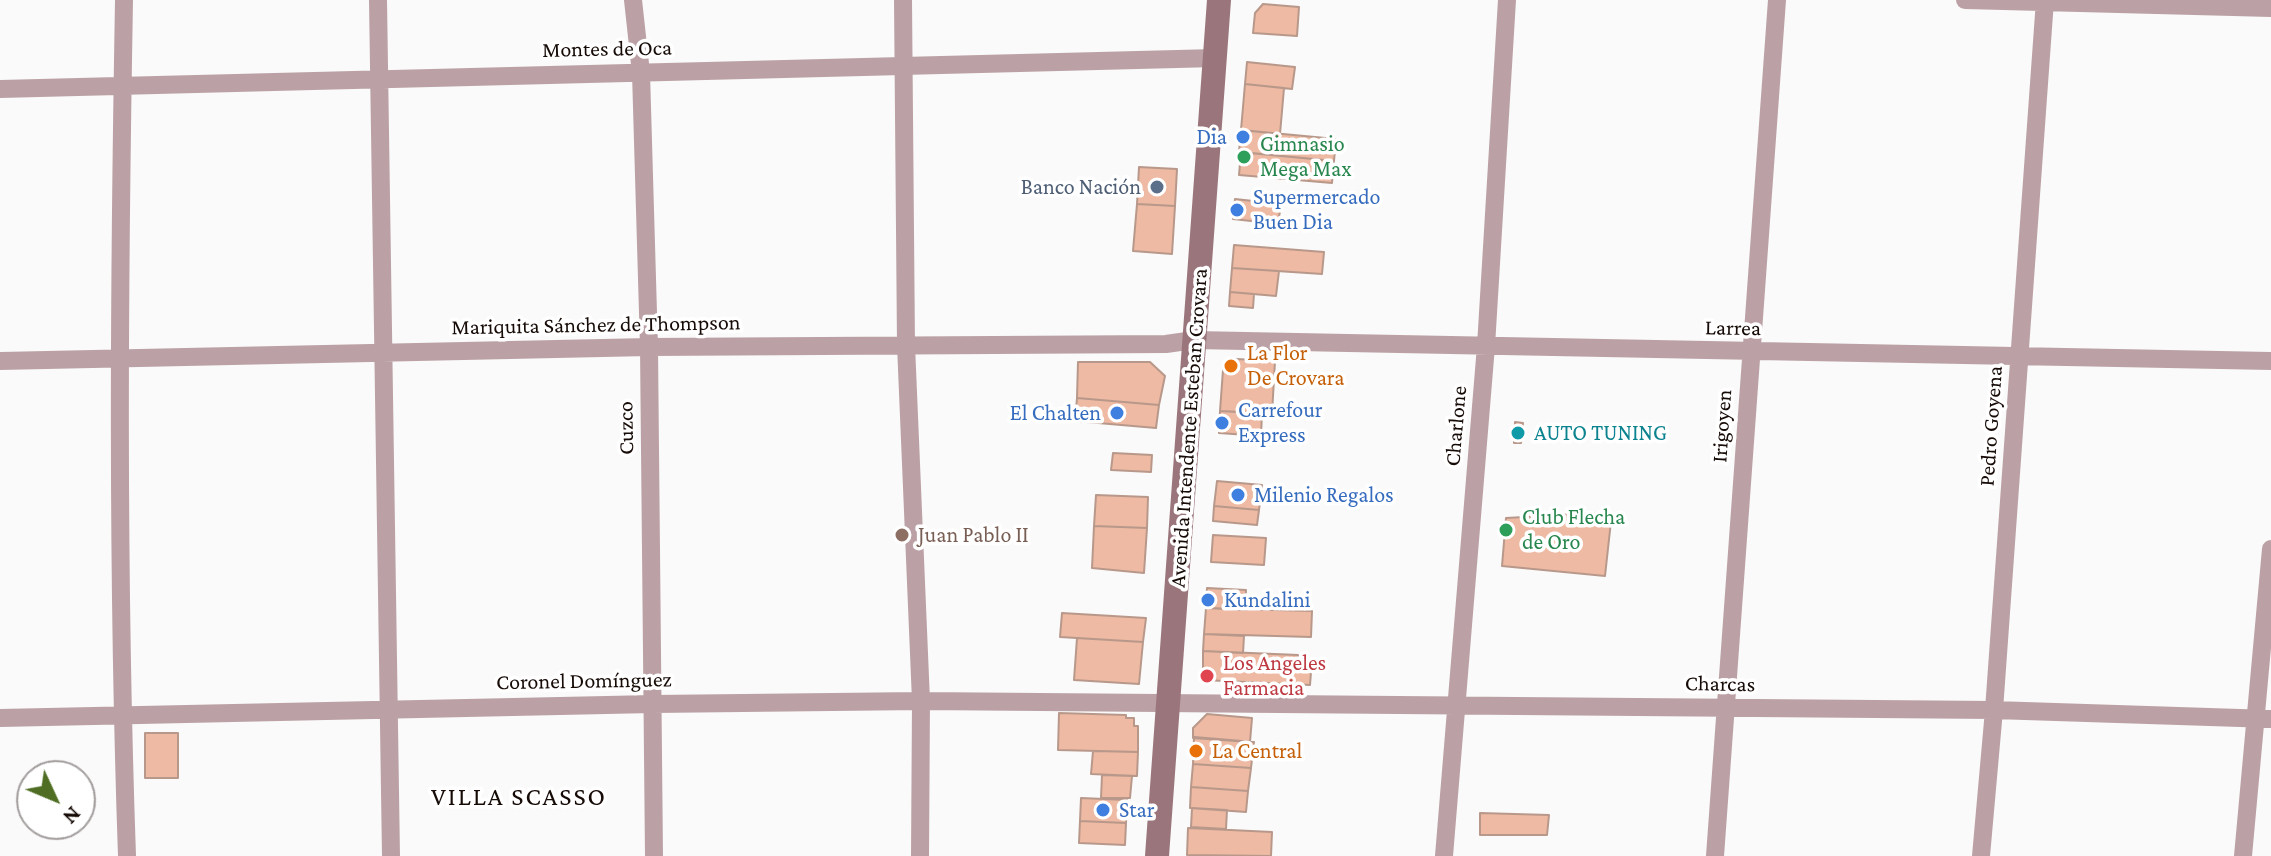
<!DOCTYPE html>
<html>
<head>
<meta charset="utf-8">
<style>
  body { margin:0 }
  #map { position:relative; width:2271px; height:856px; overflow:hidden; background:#fafafa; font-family:"Crimson Pro",serif }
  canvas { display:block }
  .north { position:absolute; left:16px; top:760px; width:80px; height:80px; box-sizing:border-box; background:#fff; border:2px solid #a29d9c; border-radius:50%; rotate:134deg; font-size:22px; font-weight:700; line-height:32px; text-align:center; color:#160b07 }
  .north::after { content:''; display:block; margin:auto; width:28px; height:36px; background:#4f6e24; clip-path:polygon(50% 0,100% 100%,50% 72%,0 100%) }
</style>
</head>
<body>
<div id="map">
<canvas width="2271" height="856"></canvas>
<div class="north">N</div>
</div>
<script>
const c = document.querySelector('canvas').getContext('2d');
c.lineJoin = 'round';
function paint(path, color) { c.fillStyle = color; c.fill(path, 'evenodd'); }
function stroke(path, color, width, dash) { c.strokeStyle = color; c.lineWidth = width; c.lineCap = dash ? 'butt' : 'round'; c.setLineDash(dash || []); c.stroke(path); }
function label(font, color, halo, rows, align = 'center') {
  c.font = font + ' "Crimson Pro",serif'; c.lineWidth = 7; c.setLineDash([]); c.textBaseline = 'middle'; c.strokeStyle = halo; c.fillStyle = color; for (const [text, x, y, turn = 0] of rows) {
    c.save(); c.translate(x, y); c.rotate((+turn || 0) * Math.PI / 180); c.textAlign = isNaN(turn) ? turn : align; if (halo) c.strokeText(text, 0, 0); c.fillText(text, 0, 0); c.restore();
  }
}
const building = new Path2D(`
  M1263,4l36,3 -2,29 -44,-3 2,-20z
  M1247,62l48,5 -3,22 -47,-5z
  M1245,84l39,4 -4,46 -39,-4z
  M1241,130l95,9 -2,22 -95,-9z
  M1241,152l93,9 -2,22 -93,-8z
  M1139,167l38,2 -2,37 -38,-2z
  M1235,199l46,5 -3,20 -45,-5z
  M1137,204l38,2 -3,48 -39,-3z
  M1234,245l90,7 -2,22 -90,-6z
  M1232,268l47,3 -3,25 -46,-4z
  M1230,292l24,2 -1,14 -24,-2z
  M1236,359l39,2 -3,53 -52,-3 3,-41z
  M1078,362h72l15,14 -6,29 -82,-7z
  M1077,398l82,7 -3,23 -81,-7z
  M1220,411l42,2 -1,23 -42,-3z
  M1515,422l8,1 -2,20h-7z
  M1113,453l39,2 -1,17 -40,-2z
  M1217,481l45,4 -3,25 -45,-4z
  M1096,495l52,2 -1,31 -53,-2z
  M1214,506l45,4 -2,15 -44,-4z
  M1612,512l-7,64 -103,-10 4,-48z
  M1094,526l53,2 -3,45 -52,-5z
  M1213,535l53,3 -2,27 -53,-3z
  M1207,588l39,2 -1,20 -39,-2z
  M1206,608l106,3 -1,26 -107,-3z
  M1062,613l84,5 -3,24 -83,-5z
  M1204,634l40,2 -1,17 -40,-2z
  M1077,638l66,4 -4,42 -65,-4z
  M1203,651l95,4 -1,4 15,1 -2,25 -107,-5z
  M1059,713l67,2v3h8v8h4v26l-80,-2z
  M1207,714l45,4 -2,24 -57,-4v-10z
  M145,733h33v45h-33z
  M1194,737l60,5 -3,26 -58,-4z
  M1093,751l45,1 -1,24 -46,-2z
  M1193,764l58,4 -3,23 -57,-4z
  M1102,775l30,1 -2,22h-29z
  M1191,787l57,4 -2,21 -56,-4z
  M1081,798l46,2 -1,23 -46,-2z
  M1192,808l35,2 -1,19 -35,-2z
  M1480,813l69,2 -2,20h-67z
  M1080,821l46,2 -1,22 -46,-2z
  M1188,828l84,4 -1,24 -84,-1z`);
const street = new Path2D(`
  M124,0c-5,285 -7,571 3,856
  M378,0l13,856
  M633,0l8,73 8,274 5,509
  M903,0l3,345 15,356 -1,155
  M1965,0l306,8
  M0,89l1216,-31
  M0,361l649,-14 517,-3 28,-4 1077,21
  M0,718l653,-14 268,-3 1073,9 277,9
  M1444,856l42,-510 21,-346
  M1715,856l62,-856
  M1981,856l13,-146 51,-710
  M2243,856l28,-307`);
const secondary = new Path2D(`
  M1157,856l62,-856`);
const markers = [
  [1243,137,8,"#3f7fe0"],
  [1244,157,8,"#2e9e5b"],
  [1157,187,8,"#5c6f8a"],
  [1237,210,8,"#3f7fe0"],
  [1231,366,8,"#e8710a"],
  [1117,413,8,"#3f7fe0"],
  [1222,423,8,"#3f7fe0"],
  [1518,433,8,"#0f9aa8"],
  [1238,495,8,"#3f7fe0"],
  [1506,530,8,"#2e9e5b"],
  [902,535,8,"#8d6e63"],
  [1208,600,8,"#3f7fe0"],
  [1207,676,8,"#e0444e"],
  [1196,751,8,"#e8710a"],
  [1103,810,8,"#3f7fe0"]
];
const streetNames = [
  ["Montes de Oca",607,49,-1],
  ["Mariquita Sánchez de Thompson",596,325,-1],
  ["Larrea",1733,328,1],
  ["Charlone",1456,426,-85],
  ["Irigoyen",1722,426,-86],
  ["Pedro Goyena",1991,426,-86],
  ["Cuzco",626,428,-91],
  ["Avenida Intendente Esteban Crovara",1189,428,-86],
  ["Coronel Domínguez",584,681,-1],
  ["Charcas",1720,684,1]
];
const shopNames = [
  ["Dia",1227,137,"right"],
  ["Supermercado",1253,197],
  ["Buen Dia",1253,222],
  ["Carrefour",1238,410],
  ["Express",1238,435],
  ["El Chalten",1101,413,"right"],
  ["Milenio Regalos",1254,495],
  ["Kundalini",1224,600],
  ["Star",1119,810]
];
const leisureNames = [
  ["Gimnasio",1260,144],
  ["Mega Max",1260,169],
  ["Club Flecha",1522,517],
  ["de Oro",1522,542]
];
const serviceNames = [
  ["Banco Nación",1141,187]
];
const foodNames = [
  ["La Flor",1247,353],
  ["De Crovara",1247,378],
  ["La Central",1212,751]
];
const cultureNames = [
  ["AUTO TUNING",1534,433]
];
const educationNames = [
  ["Juan Pablo II",918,535]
];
const healthNames = [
  ["Los Angeles",1223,663],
  ["Farmacia",1223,688]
];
const quarterNames = [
  ["VILLA SCASSO",519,797]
];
paint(building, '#eebaa3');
stroke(building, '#b8988a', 2);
stroke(street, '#bba1a5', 18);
stroke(secondary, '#9a767c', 24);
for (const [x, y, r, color] of markers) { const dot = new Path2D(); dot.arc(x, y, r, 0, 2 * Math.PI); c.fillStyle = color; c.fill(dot); stroke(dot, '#fff', 3); }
label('22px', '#160b07', '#fff', streetNames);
label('22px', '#366cbe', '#fff', shopNames, 'left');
label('22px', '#27864d', '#fff', leisureNames, 'left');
label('22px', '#4e5e75', '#fff', serviceNames, 'right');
label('22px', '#c56008', '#fff', foodNames, 'left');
label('22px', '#0d838f', '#fff', cultureNames, 'left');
label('22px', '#785e54', '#fff', educationNames, 'left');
label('22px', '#be3a42', '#fff', healthNames, 'left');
c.letterSpacing = '2px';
label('26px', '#160b07', '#fff', quarterNames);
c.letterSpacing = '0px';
</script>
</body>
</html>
